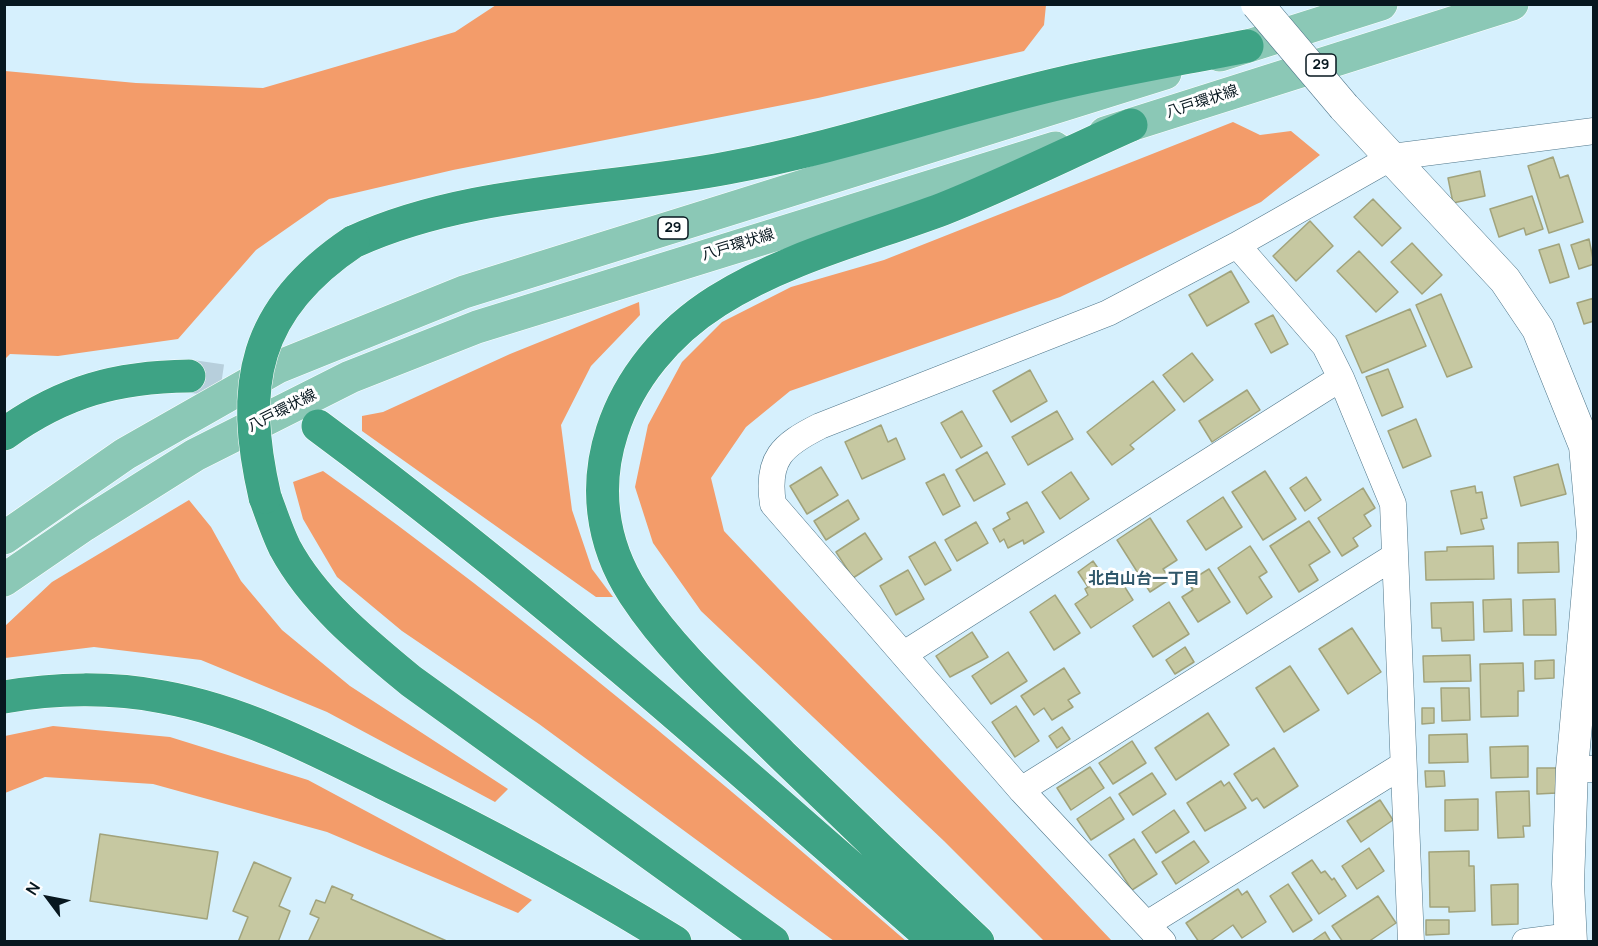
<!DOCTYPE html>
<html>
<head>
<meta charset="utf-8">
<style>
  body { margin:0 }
  #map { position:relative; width:1598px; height:946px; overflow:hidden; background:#d6f0fd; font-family:Manrope,sans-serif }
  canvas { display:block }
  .frame { position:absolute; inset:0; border:6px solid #07171f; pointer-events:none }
  .north { position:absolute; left:18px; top:868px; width:60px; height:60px; -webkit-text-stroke:4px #fff; paint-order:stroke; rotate:302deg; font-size:16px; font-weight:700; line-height:24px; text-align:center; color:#07171f }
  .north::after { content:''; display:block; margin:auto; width:21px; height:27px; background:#07171f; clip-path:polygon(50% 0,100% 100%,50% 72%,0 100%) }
</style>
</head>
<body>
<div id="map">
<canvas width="1598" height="946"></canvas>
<div class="frame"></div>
<div class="north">N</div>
</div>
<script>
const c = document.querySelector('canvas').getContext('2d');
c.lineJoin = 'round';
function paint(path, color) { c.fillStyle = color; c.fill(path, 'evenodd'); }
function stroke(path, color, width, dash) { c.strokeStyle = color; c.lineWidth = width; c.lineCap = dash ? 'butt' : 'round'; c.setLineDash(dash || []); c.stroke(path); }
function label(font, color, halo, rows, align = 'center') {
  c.font = font + ' Manrope,"Noto Sans JP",sans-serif'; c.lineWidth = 6; c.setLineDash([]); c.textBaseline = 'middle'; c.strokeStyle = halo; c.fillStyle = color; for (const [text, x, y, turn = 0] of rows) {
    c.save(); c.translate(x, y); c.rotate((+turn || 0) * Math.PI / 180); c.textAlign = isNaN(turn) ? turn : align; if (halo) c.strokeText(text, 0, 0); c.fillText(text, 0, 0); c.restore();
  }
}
const forest = new Path2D(`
  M496,5h550l-2,20 -20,26 -206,47 -365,72 -124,29 -73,51 -78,89 -120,17 -48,-2 -5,5v-288l131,12 127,5 192,-56z
  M1233,122l27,13 31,-4 29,24 -59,47 -201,95 -270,94 -44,36 -35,51 13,53 388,410h-68l-100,-100 -243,-230 -48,-68 -18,-56 13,-62 34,-63 40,-40 69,-35 93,-27z
  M639,302l1,13 -49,51 -30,59 11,85 20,59 21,28h-17l-234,-166v-15l21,-4 127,-58z
  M323,471c203,145 394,306 583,470h-72l-295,-217 -137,-93 -65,-54 -34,-58 -10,-37z
  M189,500l22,27 30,54 41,49 68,56 158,103 -13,13 -168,-90 -126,-52 -107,-13 -89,11v-32l47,-44z
  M53,726l117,11 138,43 224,120 -14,13 -191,-81 -174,-48 -108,-7 -40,16v-57z`);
const building = new Path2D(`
  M1553,157l7,21 8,-3 15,47 -34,11 -21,-67z
  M1480,171l5,25 -32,7 -5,-25z
  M1532,196l11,33 -17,6 -2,-7 -25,9 -9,-28z
  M1373,199l28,29 -19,18 -28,-29z
  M1310,221l23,25 -37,35 -23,-25z
  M1589,239l5,25 -15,5 -8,-24z
  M1412,243l30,32 -20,19 -31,-32z
  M1559,244l10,33 -19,6 -11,-33z
  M1359,251l39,41 -22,20 -39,-41z
  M1231,271l18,31 -42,24 -18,-31z
  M1441,294l31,73 -25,10 -31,-72z
  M1594,298v23l-10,3 -7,-21z
  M1410,309l16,37 -64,27 -16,-37z
  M1273,315l15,29 -17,9 -16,-29z
  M1192,353l21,27 -29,22 -21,-27z
  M1388,369l15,38 -21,9 -16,-39z
  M1030,370l17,31 -36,21 -18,-31z
  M1153,381l22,29 -45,35 4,4 -22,16 -25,-33z
  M1247,390l13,20 -48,32 -13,-21z
  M962,411l20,35 -21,12 -20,-35z
  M1057,411l16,28 -45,26 -16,-28z
  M1416,419l15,37 -28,12 -15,-37z
  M881,425l7,17 8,-4 9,21 -43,20 -17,-37z
  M987,452l18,32 -31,17 -18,-31z
  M1558,464l8,30 -45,12 -7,-29z
  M821,467l17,28 -31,19 -17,-28z
  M1265,471l31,48 -33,21 -31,-48z
  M1071,472l18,27 -29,20 -18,-27z
  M944,474l16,32 -17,9 -17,-32z
  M1306,477l15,23 -16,11 -15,-23z
  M1475,486l1,7 6,-1 5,26 -6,1 3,10 -23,5 -10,-43z
  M1363,488l12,20 -11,7 7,11 -18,12 5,8 -16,10 -24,-38z
  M1223,497l19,30 -36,23 -19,-29z
  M848,500l11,19 -33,21 -12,-19z
  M1027,502l17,30 -20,12 -1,-4 -15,8 -4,-9 -4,3 -7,-13 17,-10 -3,-6z
  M1150,518l27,42 -14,9 7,10 -20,13 -33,-52z
  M1309,521l21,31 -21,13 9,15 -19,12 -29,-46z
  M976,522l12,21 -31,18 -12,-21z
  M865,533l17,26 -29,19 -17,-26z
  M935,542l16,28 -26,15 -16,-28z
  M1558,542l1,30 -41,1v-30z
  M1250,546l17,26 -8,5 13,20 -25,17 -29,-46z
  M1493,546l1,33 -68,1 -1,-28 22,-1v-4z
  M1093,561l11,16 -16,10 -10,-15z
  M1209,569l21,33 -32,20 -16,-25 11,-7 -5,-8z
  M908,570l16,29 -28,16 -16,-29z
  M1114,570l19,30 -42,28 -16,-24 13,-9 -3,-6z
  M1055,595l25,38 -26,17 -24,-38z
  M1511,599l1,32 -28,1 -1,-32z
  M1555,599l1,36h-32l-1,-35z
  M1169,602l20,32 -36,23 -20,-31z
  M1473,602l1,38 -32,1 -1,-13h-9l-1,-25z
  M1352,628l29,44 -33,22 -29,-45z
  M972,632l16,25 -38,20 -14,-21z
  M1185,647l9,15 -19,12 -9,-14z
  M1008,652l19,29 -36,23 -19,-28z
  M1470,655l1,26 -47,1 -1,-26z
  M1554,660v18l-19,1v-18z
  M1523,663l1,28h-6v25l-37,1 -1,-53z
  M1290,666l29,44 -35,22 -28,-44z
  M1064,668l16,25 -12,7 5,7 -21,13 -8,-12 -10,7 -13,-19z
  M1441,688h28l1,32 -28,1z
  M1016,706l23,35 -24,16 -23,-35z
  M1422,708h12v15l-12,1z
  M1208,713l21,32 -53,35 -21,-32z
  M1062,727l8,12 -13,9 -8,-12z
  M1467,734l1,28 -39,1v-28z
  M1132,741l14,22 -33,21 -14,-21z
  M1528,746v31l-37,1 -1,-31z
  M1274,748l24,38 -34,22 -7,-10 -5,3 -18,-27z
  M1090,767l14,21 -33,22 -14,-22z
  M1537,768h20v25l-20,1z
  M1425,771h19l1,15 -19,1z
  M1152,773l14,21 -33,21 -14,-21z
  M1221,781l3,5 5,-4 17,26 -41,23 -18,-28z
  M1529,791l1,35h-7l1,11 -26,1 -2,-46z
  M1110,797l14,22 -33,21 -14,-21z
  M1478,799v31l-33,1v-31z
  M1380,800l13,20 -32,22 -14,-21z
  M1174,810l15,22 -33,21 -14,-21z
  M100,834l118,18 -11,67 -117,-18z
  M1134,839l23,35 -25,16 -23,-35z
  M1194,841l15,21 -33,22 -14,-22z
  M1369,848l15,23 -27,18 -15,-23z
  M1469,851v15h5l1,45 -26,1v-5h-19l-1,-55z
  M1312,860l9,13 4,-2 7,9 2,-2 12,18 -27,18 -27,-41z
  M254,862l37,16 -12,28 11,5 -12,31h-40l10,-25 -15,-6z
  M1288,884l24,36 -19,12 -23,-36z
  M1518,884v40l-26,1 -1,-40z
  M332,886l21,9 -2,4 98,43h-141l11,-24 -9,-4 6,-14 9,3z
  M1238,889l4,6 5,-4 19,31 -24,16 -9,-13 -24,17h-10l-13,-19z
  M1378,896l18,27 -28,19h-25l-11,-16z
  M1426,920h23v14l-23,1z
  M1325,932l6,10h-20l1,-1z`);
const motorwayTunnel = new Path2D(`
  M189,376l41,6 32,13`);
const minor = new Path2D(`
  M1237,245l88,101 16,32 52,126 18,438
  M904,654l437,-276
  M1572,769h22
  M1021,790l374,-234
  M1147,924l256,-159
  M1163,942l-142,-152 -248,-286c-7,-45 9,-59 47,-78l288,-113 129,-68 155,-88 202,-26
  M1525,942l46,-6`);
const tertiary = new Path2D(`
  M1344,107l161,173 33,49 47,117 8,89 -21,234 -4,115 3,58`);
const primary = new Path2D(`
  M1220,55l161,-51
  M1105,133l407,-129
  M4,538l121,-84 153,-87 186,-75 701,-219
  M4,580l80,-55 111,-70 155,-78 127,-50 578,-179`);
const motorway = new Path2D(`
  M353,242c116,-53 249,-50 374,-74 115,-21 225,-60 339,-86 60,-14 121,-24 181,-36
  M318,426c216,160 417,339 618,516
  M4,434c60,-43 113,-57 185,-58
  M265,497c6,16 12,35 20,51 29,54 80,95 126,133l362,261
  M4,697c51,-9 108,-10 159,0 78,14 150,51 220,86 100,48 198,101 292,159
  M978,942c-66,-62 -131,-124 -196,-187 -51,-51 -108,-100 -148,-161 -69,-106 -17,-230 83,-293 68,-43 151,-64 226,-92 63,-25 125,-56 188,-84`);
const tertiaryBridge = new Path2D(`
  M1257,4l87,103`);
const motorwayBridge = new Path2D(`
  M265,497c-26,-112 -12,-188 88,-255`);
const shields = [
  [1321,65,30],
  [673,228,30]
];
const shieldNames = [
  ["29",1321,65],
  ["29",673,228]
];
const streetNames = [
  ["八戸環状線",1202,102,-18],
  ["八戸環状線",738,245,-17],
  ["八戸環状線",282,411,-27]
];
const neighbourhoodNames = [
  ["北白山台一丁目",1144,580]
];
paint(forest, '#f39c6a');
paint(building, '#c6c8a1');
stroke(building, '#a1a37c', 1.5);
stroke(motorwayTunnel, '#b7cfdc', 33, [33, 16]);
stroke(minor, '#4f768a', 27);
stroke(tertiary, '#4f768a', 33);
stroke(primary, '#fff', 34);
stroke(motorway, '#fff', 34);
stroke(minor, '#fff', 26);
stroke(tertiary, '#fff', 32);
stroke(primary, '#8bc8b6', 33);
stroke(motorway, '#3ea385', 33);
stroke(tertiaryBridge, '#4f768a', 33, []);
stroke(motorwayBridge, '#fff', 34, []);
stroke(tertiaryBridge, '#fff', 32);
stroke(motorwayBridge, '#3ea385', 33);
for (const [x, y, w] of shields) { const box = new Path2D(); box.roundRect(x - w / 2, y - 11, w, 22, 4.5); c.fillStyle = '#fff'; c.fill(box); stroke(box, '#07171f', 1.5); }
label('bold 14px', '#07171f', null, shieldNames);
label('15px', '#07171f', '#fff', streetNames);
label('bold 16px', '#30576a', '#fff', neighbourhoodNames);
</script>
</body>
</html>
